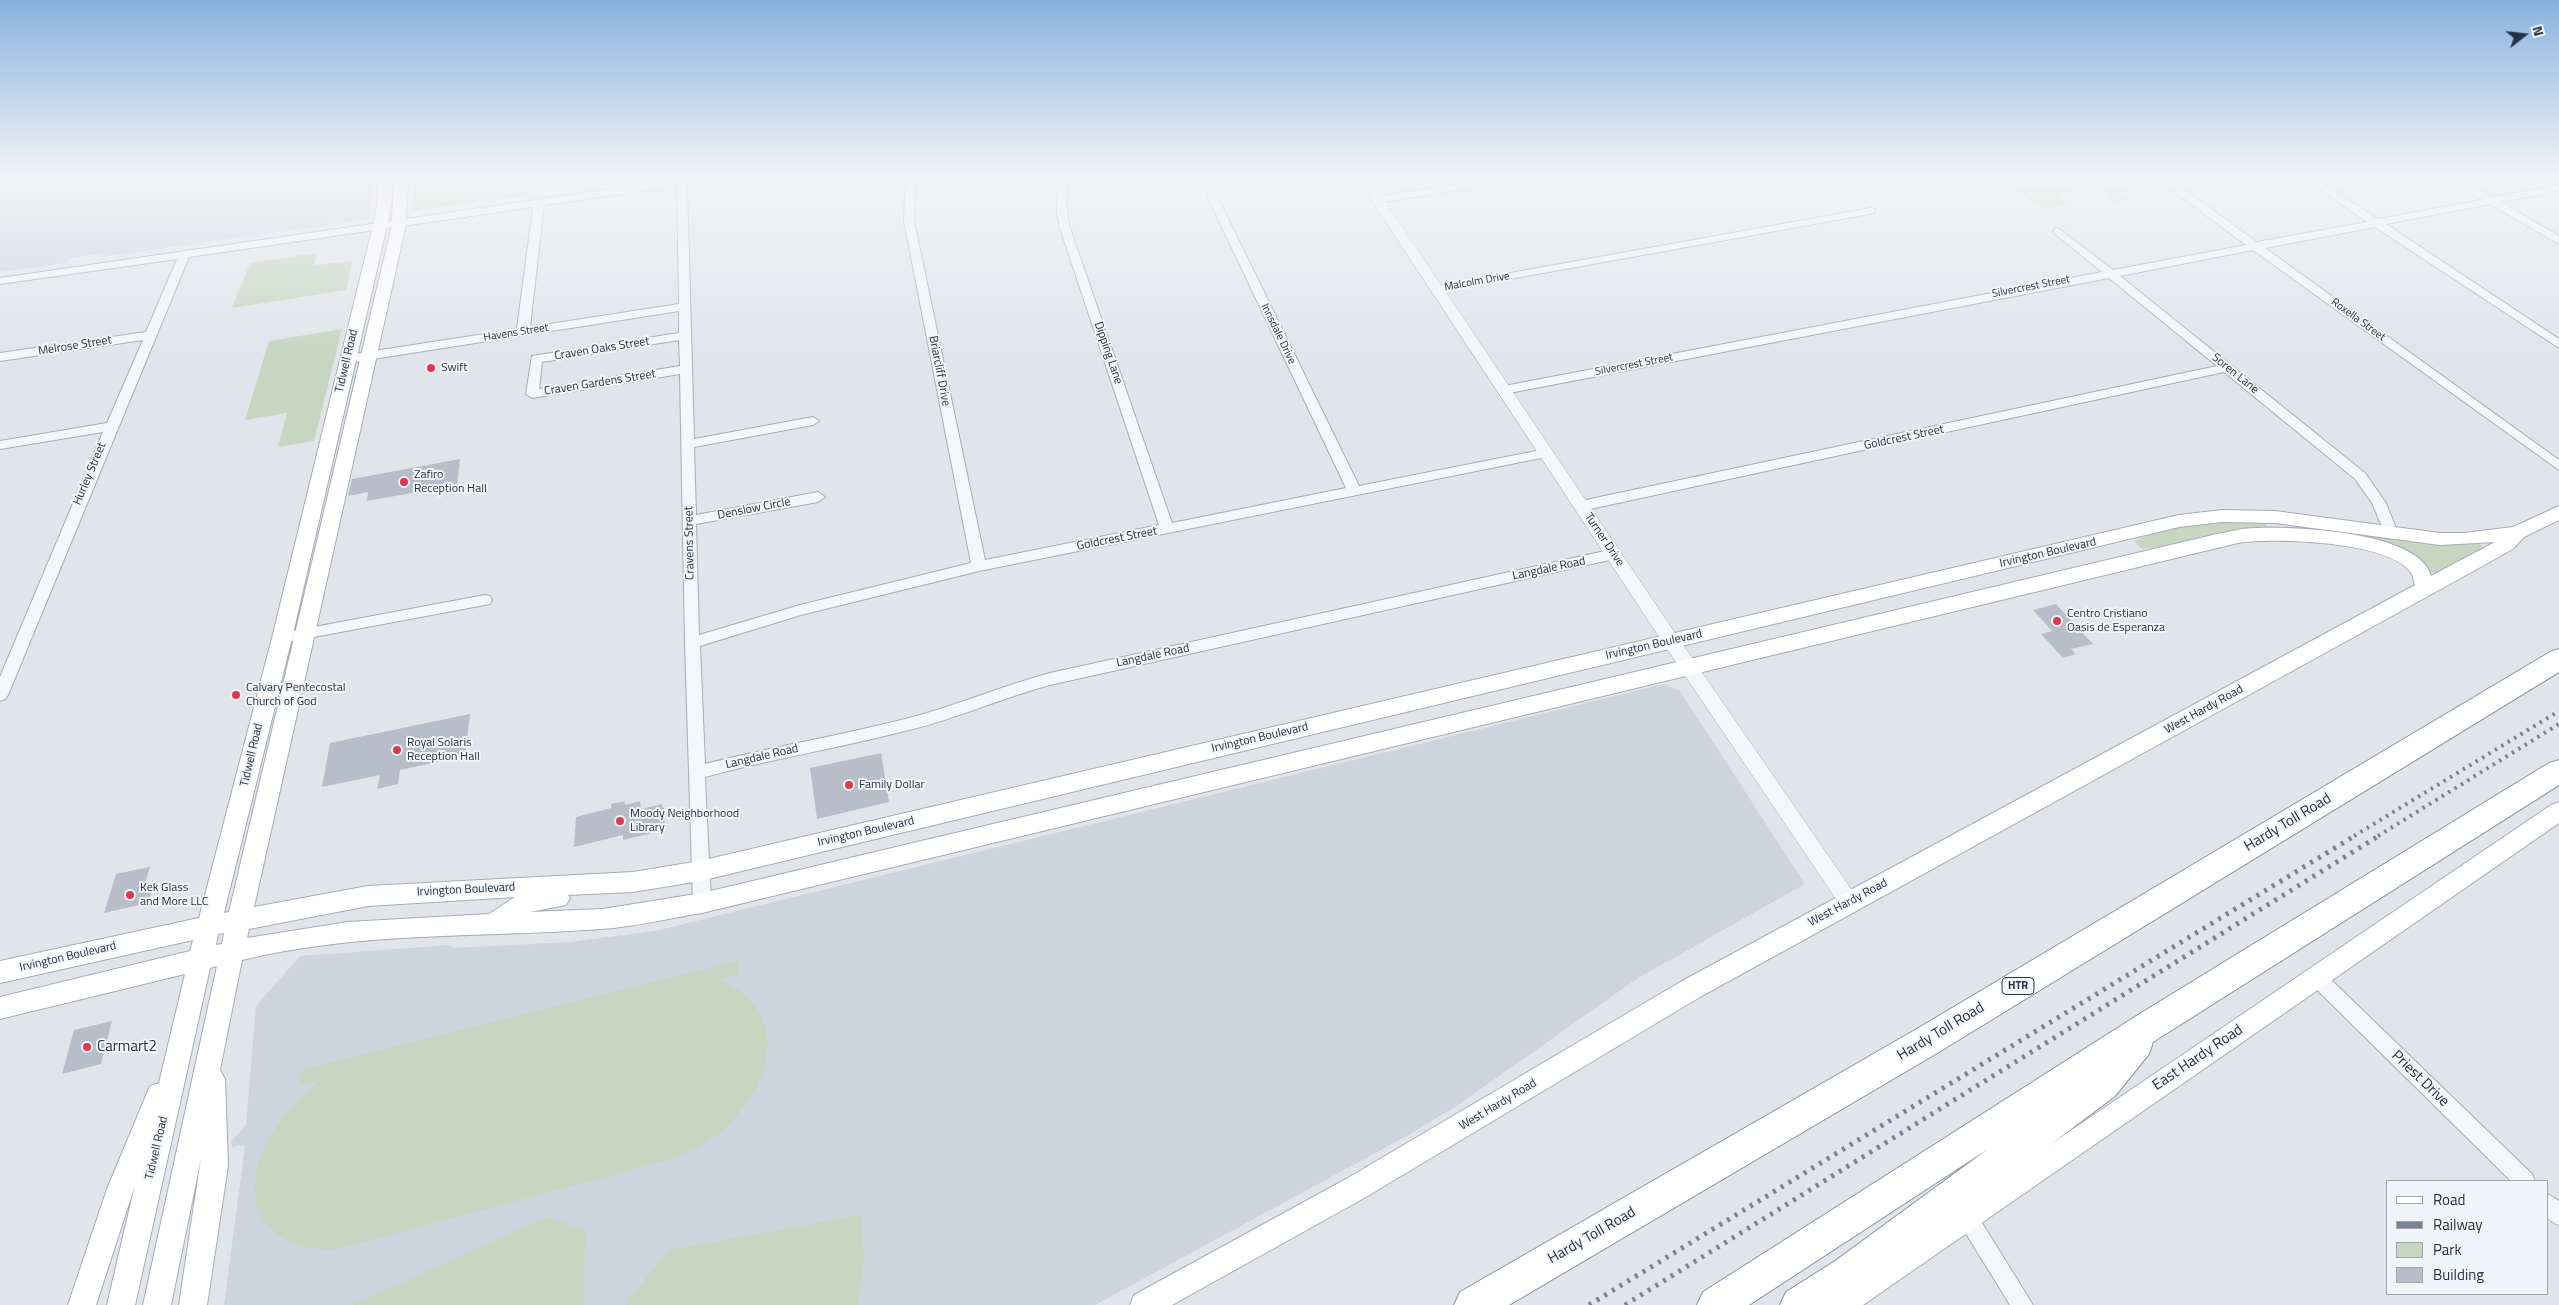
<!DOCTYPE html>
<html>
<head>
<meta charset="utf-8">
<style>
  body { margin:0 }
  #map { position:relative; width:2559px; height:1305px; overflow:hidden; background:#e1e5eb; font-family:"Titillium Web",sans-serif }
  canvas { display:block }
  .legend { position:absolute; left:2386px; top:1180px; width:162px; height:115px; box-sizing:border-box; background:#f1f4f8; border:1px solid #a0a6b0; margin:0; padding:6px 9px; list-style:none; font-size:15px; color:#273245 }
  .legend li { display:flex; align-items:center; gap:10px; height:25px }
  .legend b { width:25px; border:1px solid #a0a6b0 }
  .north { position:absolute; left:2499px; top:10px; width:50px; height:50px; -webkit-text-stroke:4px #f1f4f8; paint-order:stroke; rotate:74deg; font-size:14px; font-weight:700; line-height:20px; text-align:center; color:#273245 }
  .north::after { content:''; display:block; margin:auto; width:18px; height:22px; background:#273245; clip-path:polygon(50% 0,100% 100%,50% 72%,0 100%) }
</style>
</head>
<body>
<div id="map">
<canvas width="2559" height="1305"></canvas>
<ul class="legend">
<li><b style="height:6px;background:#fff"></b>Road</li>
<li><b style="height:6px;background:#788496"></b>Railway</li>
<li><b style="height:14px;background:#c6d6c1"></b>Park</li>
<li><b style="height:14px;background:#b7bec9"></b>Building</li>
</ul>
<div class="north">N</div>
</div>
<script>
const c = document.querySelector('canvas').getContext('2d');
c.lineJoin = 'round';
function paint(path, color) { c.fillStyle = color; c.fill(path, 'evenodd'); }
function stroke(path, color, width, dash) { c.strokeStyle = color; c.lineWidth = width; c.lineCap = dash ? 'butt' : 'round'; c.setLineDash(dash || []); c.stroke(path); }
function label(font, color, halo, rows, align = 'center') {
  c.font = font + ' "Titillium Web",sans-serif'; c.lineWidth = 4; c.setLineDash([]); c.textBaseline = 'middle'; c.strokeStyle = halo; c.fillStyle = color; for (const [text, x, y, turn = 0] of rows) {
    c.save(); c.translate(x, y); c.rotate((+turn || 0) * Math.PI / 180); c.textAlign = isNaN(turn) ? turn : align; if (halo) c.strokeText(text, 0, 0); c.fillText(text, 0, 0); c.restore();
  }
}
const built = new Path2D(`
  M0,175h372l-1,30 -2,14 -267,38 1,-4 -35,6 -2,4 -66,9z
  M1664,684l16,7 125,193 -167,94 -180,127 -53,32 -310,168h-871l21,-160 -13,2 -1,-5 15,-17 10,-119 44,-50 151,-11 2,3 116,-6 86,-11z`);
const green = new Path2D(`
  M414,175h117l-3,21 -117,15z
  M2058,184l10,6 -7,7 6,7c-26,10 -32,1 -51,-15h21z
  M2119,187l11,9 -1,3 -9,3 -11,-1v-5l-5,-7z
  M317,253l-3,12 38,-4 -6,29 -114,18 18,-45z
  M342,329l-28,112 -36,6 9,-34 -42,7 24,-79z
  M2228,522h36l4,6 -49,6 -53,12 -24,3 -8,-8c29,-14 63,-16 94,-19z
  M2302,525l124,18h53l4,4 -48,26 -6,-2 -7,-7 -118,-35z
  M738,961l1,13 -21,5c75,32 55,106 4,152 -16,14 -36,23 -57,30l-331,89c-83,0 -99,-64 -56,-126 12,-17 27,-31 43,-44l-23,5 3,-15z
  M861,1215l3,46 -7,44h-230v-4l42,-51z
  M546,1217l39,13 -1,75h-232z`);
const building = new Path2D(`
  M460,459l-3,26 -90,16 1,-9 -20,4 4,-17z
  M2056,604l37,40 -22,5 5,5 -13,4 -22,-24 11,-3 -19,-21z
  M470,714l-5,42 -65,14 -2,14 -21,5 3,-14 -58,12 8,-44z
  M881,753l8,49 -72,17 -7,-51z
  M625,801v4l15,-4 1,8 21,-5v4l2,-1 1,23 -42,10v-5l-49,12 2,-30 35,-9v-4z
  M150,867l-6,20 10,-2 -6,18 -44,10 12,-39z
  M112,1021l-11,43 -39,10 12,-44z`);
const minor = new Path2D(`
  M708,175h26l-5,3 -42,6 7,255 119,-22 6,4 -6,4 -119,22 2,68 122,-23 7,5 -7,5 -122,22 3,111 101,-30 171,-42 -67,-342 1,-31 -3,-15h10l3,15 -1,31 71,339 174,-35 -99,-297 -3,-15 -1,-38h10l1,38 3,15 102,295 174,-35 -138,-290 -5,-23h10l5,23 141,288 187,-37 7,4 -7,4 -567,114 -178,44 -101,31 5,118c66,-17 134,-28 200,-45 49,-12 96,-33 145,-46l564,-124 7,5 -7,5 -564,126c-49,13 -96,35 -145,46 -66,17 -134,28 -200,46l6,126 -3,5 -6,3 -6,-3 -3,-5 -8,-260 -5,-269 -148,24 -6,-4 6,-38 147,-23v-22l-331,52 -6,-4 6,-4 169,-26 16,-122 -344,50 -181,438 -3,4 -5,2v-24l103,-245 -103,17v-8l107,-18 36,-83 -143,21v-8l146,-21 31,-73 -177,25v-6zM677,186l2,118 -149,23 14,-122zM679,340l1,26 -141,23 3,-27z
  M1512,175h23l-5,3 -153,25 -5,-3 5,-3z
  M2152,175h12l93,67 110,-20 -68,-47h12l67,44 104,-19 -39,-25h12l38,22 66,-12v6l-58,11 58,34v8l-69,-40 -104,20 173,115v9l-184,-121 -110,21 294,212v10l-306,-220 -133,26 245,197 21,30 12,30 -2,3h-10l-14,-33 -17,-24 -131,-107 -643,139 -7,-5 7,-5 636,-135 -108,-88 -605,116 -6,-4 6,-4 598,-114 -48,-39v-4l4,-1 55,42 133,-25z
  M1871,208l4,1v4l-437,79 -6,-3 6,-3z
  M485,595l5,1 2,4 -2,4 -208,39 -5,-1 -2,-4 2,-4 5,-1z
  M2316,969l6,2 210,203 3,7h-24l-201,-198 -3,-6 3,-6z
  M2548,1194l11,7v25l-11,-7z
  M1967,1207l7,3 59,95h-23l-50,-81 -3,-7 3,-7z`);
const tertiary = new Path2D(`
  M1355,175h12l310,461 179,260 3,6 -3,6 -7,3 -7,-3 -177,-262z`);
const secondary = new Path2D(`
  M377,175h14l1,20 -3,22 -97,421 -68,275 5,-1 162,-683 4,-54h14l-4,54 -151,678 114,-21 265,-14 67,-11 1479,-346 43,-5 53,1 165,22h24l49,-6 46,-21v14l-35,17 -11,12 -81,45 -732,403 -334,200 -194,108h-42l4,-10 212,-116 336,-198 733,-396c-1,-3 -2,-8 -3,-11 -20,-33 -139,-37 -174,-31l-1536,370c-33,5 -67,14 -101,16 -120,9 -241,2 -359,31l-22,110 5,9 3,87 -21,139h-28l22,-147 -30,147h-28l74,-339 -7,2 -75,337h-28l28,-120 -39,120h-28l39,-116 43,-103 9,-3 26,-109 -185,45v-22l190,-46 3,-11 -193,43v-22l199,-43 73,-280 103,-421 3,-22zM2222,522l53,1 165,22 55,-3 -64,34c-11,-45 -138,-50 -176,-48 -13,0 -25,4 -38,6l-1515,359 -99,16 -73,3 36,-7 4,-7 -2,-3 65,-3 67,-11 1479,-354zM515,897l-26,17 -141,8 -101,16 2,-9 119,-23zM224,933l-2,11 -6,1 2,-11z
  M2559,802v21l-696,482h-39l4,-10 723,-490z`);
const motorway = new Path2D(`
  M2559,649v23l-620,380 -430,253h-55l6,-13 455,-262 635,-378z
  M2559,760v25l-406,257 -4,12 -34,42 -254,191 -28,18h-53l6,-13 49,-31 153,-112 -239,156h-52l6,-13 438,-279 408,-250z`);
const railFar1 = new Path2D(`
  M2354,836l205,-125
  M2378,836l181,-112`);
const rail = new Path2D(`
  M1589,1305l767,-470
  M1625,1305l755,-470`);
const markers = [
  [431,368,5,"#dc3951"],
  [404,482,5,"#dc3951"],
  [2057,621,5,"#dc3951"],
  [236,695,5,"#dc3951"],
  [397,750,5,"#dc3951"],
  [849,785,5,"#dc3951"],
  [620,821,5,"#dc3951"],
  [130,895,5,"#dc3951"],
  [87,1047,5,"#dc3951"]
];
const farStreetnames = [
  ["Malcolm Drive",1477,282,-10],
  ["Silvercrest Street",2031,287,-11],
  ["Roxella Street",2358,320,36],
  ["Havens Street",516,333,-9],
  ["Innsdale Drive",1278,334,64],
  ["Silvercrest Street",1634,365,-11]
];
const shields = [
  [2018,986,32]
];
const shieldNames = [
  ["HTR",2018,986]
];
const streetNames = [
  ["Melrose Street",75,346,-9],
  ["Craven Oaks Street",602,349,-9],
  ["Dipping Lane",1108,353,71],
  ["Tidwell Road",347,361,-77],
  ["Briarcliff Drive",939,371,79],
  ["Soren Lane",2235,374,39],
  ["Craven Gardens Street",600,383,-9],
  ["Goldcrest Street",1904,438,-12],
  ["Hurley Street",90,474,-67],
  ["Denslow Circle",754,509,-11],
  ["Goldcrest Street",1117,539,-11],
  ["Turner Drive",1604,540,56],
  ["Cravens Street",690,543,-91],
  ["Irvington Boulevard",2048,553,-13],
  ["Langdale Road",1549,569,-12],
  ["Irvington Boulevard",1654,645,-13],
  ["Langdale Road",1153,656,-12],
  ["West Hardy Road",2204,710,-29],
  ["Irvington Boulevard",1260,738,-13],
  ["Tidwell Road",252,755,-77],
  ["Langdale Road",762,757,-13],
  ["Irvington Boulevard",866,832,-13],
  ["Irvington Boulevard",466,890,-3],
  ["West Hardy Road",1848,903,-28],
  ["Irvington Boulevard",68,957,-13],
  ["West Hardy Road",1498,1105,-31],
  ["Tidwell Road",157,1148,-77]
];
const poiNames = [
  ["Swift",441,368],
  ["Zafiro",414,475],
  ["Reception Hall",414,489],
  ["Centro Cristiano",2067,614],
  ["Oasis de Esperanza",2067,628],
  ["Calvary Pentecostal",246,688],
  ["Church of God",246,702],
  ["Royal Solaris",407,743],
  ["Reception Hall",407,757],
  ["Family Dollar",859,785],
  ["Moody Neighborhood",630,814],
  ["Library",630,828],
  ["Kek Glass",140,888],
  ["and More LLC",140,902]
];
const nearStreetnames = [
  ["Hardy Toll Road",2288,823,-31],
  ["Hardy Toll Road",1941,1032,-31],
  ["East Hardy Road",2198,1058,-34],
  ["Priest Drive",2420,1079,44],
  ["Hardy Toll Road",1592,1236,-30]
];
const nearPoinames = [
  ["Carmart2",97,1047]
];
paint(built, '#ced4dd');
paint(green, '#c6d6c1');
paint(building, '#b7bec9');
stroke(minor, '#a5acb6', 2);
stroke(tertiary, '#a5acb6', 1);
stroke(secondary, '#a5acb6', 2);
stroke(motorway, '#8692a3', 2);
paint(minor, '#f4f6f9');
paint(tertiary, '#f4f6f9');
paint(secondary, '#fff');
paint(motorway, '#fff');
stroke(railFar1, '#788496', 4, [2.5, 5]);
stroke(rail, '#788496', 5, [3, 6]);
const sky = c.createLinearGradient(0, 0, 0, 358);
sky.addColorStop(0, '#88b3de');
sky.addColorStop(0.49, '#f2f3f6');
sky.addColorStop(1, '#f2f3f600');
c.fillStyle = sky;
c.fillRect(0, 0, 2559, 358);
for (const [x, y, r, color] of markers) { const dot = new Path2D(); dot.arc(x, y, r, 0, 2 * Math.PI); c.fillStyle = color; c.fill(dot); stroke(dot, '#f1f4f8', 2); }
label('11px', '#273245', '#f1f4f8', farStreetnames);
for (const [x, y, w] of shields) { const box = new Path2D(); box.roundRect(x - w / 2, y - 8.5, w, 17, 4); c.fillStyle = '#f1f4f8'; c.fill(box); stroke(box, '#273245', 1); }
label('bold 11px', '#273245', null, shieldNames);
label('12px', '#273245', '#f1f4f8', streetNames);
label('12px', '#273245', '#f1f4f8', poiNames, 'left');
label('15px', '#273245', '#f1f4f8', nearStreetnames);
label('15px', '#273245', '#f1f4f8', nearPoinames, 'left');
</script>
</body>
</html>
